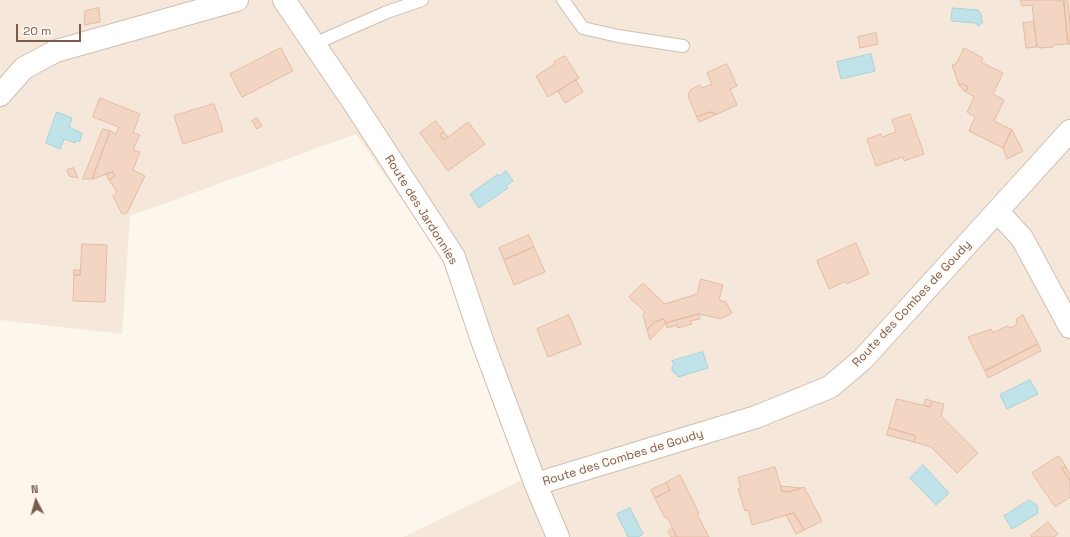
<!DOCTYPE html>
<html>
<head>
<meta charset="utf-8">
<style>
  body { margin:0 }
  #map { position:relative; width:1070px; height:537px; overflow:hidden; background:#fdf6ec; font-family:"Space Grotesk",sans-serif }
  canvas { display:block }
  .north { position:absolute; left:16px; top:481px; width:40px; height:40px; -webkit-text-stroke:3px #fffaf3; paint-order:stroke; rotate:354deg; font-size:11px; font-weight:700; line-height:16px; text-align:center; color:#7a5c4d }
  .north::after { content:''; display:block; margin:auto; width:14px; height:18px; background:#7a5c4d; clip-path:polygon(50% 0,100% 100%,50% 72%,0 100%) }
  .scale { position:absolute; left:16px; top:24px; width:65px; height:18px; box-sizing:border-box; border:2px solid #7a5c4d; border-top:0; padding-left:5px; font-size:12px; line-height:14px; white-space:nowrap; color:#7a5c4d; -webkit-text-stroke:3px #fffaf3; paint-order:stroke }
</style>
</head>
<body>
<div id="map">
<canvas width="1070" height="537"></canvas>
<div class="north">N</div>
<div class="scale">20 m</div>
</div>
<script>
const c = document.querySelector('canvas').getContext('2d');
c.lineJoin = 'round';
function paint(path, color) { c.fillStyle = color; c.fill(path, 'evenodd'); }
function stroke(path, color, width, dash) { c.strokeStyle = color; c.lineWidth = width; c.lineCap = dash ? 'butt' : 'round'; c.setLineDash(dash || []); c.stroke(path); }
function label(font, color, halo, rows, align = 'center') {
  c.font = font + ' "Space Grotesk",sans-serif'; c.lineWidth = 3.5; c.setLineDash([]); c.textBaseline = 'middle'; c.strokeStyle = halo; c.fillStyle = color; for (const [text, x, y, turn = 0] of rows) {
    c.save(); c.translate(x, y); c.rotate((+turn || 0) * Math.PI / 180); c.textAlign = isNaN(turn) ? turn : align; if (halo) c.strokeText(text, 0, 0); c.fillText(text, 0, 0); c.restore();
  }
}
const residential = new Path2D(`
  M0,0h1070v537h-667l119,-57 -82,-225 -84,-121 -226,82 -8,118 -122,-14z`);
const water = new Path2D(`
  M953,8l25,2 4,6 -1,3 2,3 -5,4 -2,-3 -24,-2 -1,-2z
  M871,54l4,17 -34,8 -4,-17z
  M57,112l15,6 -3,9 13,6 -2,8h-5v2l-11,-4 -4,10 -14,-6z
  M506,171l7,10 -7,5 2,2 -29,20 -9,-14 28,-20 2,2z
  M703,352l5,16 -30,9 -2,-4h-2l-2,-3v-3l2,-2 -2,-4z
  M1030,380l8,14 -31,15 -7,-14z
  M923,465l26,28 -13,12 -26,-27z
  M1030,500l2,2 4,2 2,4 -1,2 1,3 -26,16 -8,-13z
  M630,508l13,26 -5,3h-10l-11,-23z`);
const building = new Path2D(`
  M1021,0h39v1h4l4,43 -14,1 -1,2 -13,1 -1,-1h-2l-5,-42 -10,1z
  M1064,1h4l2,23v20h-2z
  M99,8l1,14 -16,3 1,-14z
  M1034,22l3,25 -11,1 -3,-25z
  M876,33l2,11 -18,4 -2,-11z
  M281,48l12,23 -51,26 -12,-23z
  M964,48l19,10 -2,4 22,11 -10,21 11,6 -10,21 18,9 -9,18 -34,-17 6,-14 -8,-5 7,-15 -8,-5 2,-5 -5,-3 -4,1 -7,-20 4,-1z
  M565,56l14,22 -31,19 -12,-21 19,-12 -1,-2z
  M727,64l10,22 -7,3 7,16 -20,9 -7,-2 -13,5 -9,-21 2,-6 10,-5 2,3 10,-4 -5,-11z
  M576,80l7,12 -18,11 -7,-12z
  M963,84l5,3 -3,5 -6,-7z
  M100,98l40,16 -7,19 7,2 -7,15 7,2 -7,18 12,6 -18,37 -5,1 -9,-18 4,-4 -8,-12 6,-4 -2,-4 -21,7 18,-48 6,3 3,-7 -26,-10z
  M214,104l9,27 -40,13 -9,-28z
  M710,112l7,2 -18,8 -2,-5z
  M910,114l14,40 -20,7 -1,-4 -27,9 -9,-27 14,-5 1,3 14,-5 -4,-12z
  M257,118l5,8 -5,3 -5,-8z
  M436,121l8,11 -4,3 4,5 24,-18 17,22 -37,27 -28,-38z
  M103,129l7,2 -18,48h-9z
  M1012,130l11,21 -16,8 -4,-11z
  M444,132l4,5 -4,3 -4,-5z
  M74,168l4,10 -9,-2 -2,-6z
  M113,172l2,4 -6,4 -3,-6z
  M529,235l5,12 -30,13 -5,-12z
  M856,243l13,31 -22,10 -1,-3 -17,8 -12,-28z
  M82,244l25,1 -2,57 -32,-1 1,-26h6z
  M534,247l11,25 -31,13 -10,-25z
  M74,270h6v5h-6z
  M701,279l22,6 -4,15 7,2 6,11 -11,6 -22,-5 -33,9 -2,-4 -10,3 -7,8 -4,-15 2,-3 -16,-15 14,-14 22,21 32,-10z
  M699,314l1,5 -10,2 2,3 -14,4 -1,-3 -10,3 -1,-5z
  M569,315l12,29 -33,13 -11,-28z
  M1023,315l15,29 -53,27 -17,-34 23,-8 2,4 14,-7 4,2 5,-3 1,-6z
  M664,319l2,4 -16,17 -3,-10 7,-8z
  M1038,344l3,7 -53,27 -3,-7z
  M897,399l33,8 2,-6 12,3 -3,12 37,37 -21,20 -26,-26 -17,-5 2,-6 -27,-8z
  M926,399l6,2 -2,6 -6,-2z
  M889,428l27,8 -2,6 -27,-7z
  M1059,456l7,11 -4,2 8,12v16l-15,10 -23,-34z
  M775,467l7,24 7,1 15,-5 18,34 -18,9 -10,-17 -42,12 -4,-15 -3,1 -7,-22 3,-1 -3,-10z
  M1066,467l4,7v7l-8,-12z
  M680,475l19,38 -2,1 12,23h-32l-10,-20 -2,1 -10,-20 15,-8 -4,-7z
  M666,483l4,7 -15,8 -4,-8z
  M781,486l20,2 -12,4 -7,-1z
  M794,513l10,17 -8,4 -10,-19z
  M1048,522l10,12 -4,3h-22l-1,-1z
  M672,528l5,9h-6l-3,-6z`);
const service = new Path2D(`
  M563,0l20,28 35,8 65,10
  M314,44l73,-32 35,-12`);
const minor = new Path2D(`
  M284,0l70,103 100,154 29,86 53,142 22,52
  M0,95l24,-27 32,-17 181,-51
  M997,211l25,27 48,89
  M536,485l16,-6 204,-62 74,-30 33,-28 207,-228`);
const streetNames = [
  ["Route des Jardonnies",421,210,58],
  ["Route des Combes de Goudy",912,304,-47],
  ["Route des Combes de Goudy",623,458,-17]
];
paint(residential, '#f5e8da');
paint(water, '#bfe3e8');
stroke(water, '#a5d3da', 1);
paint(building, '#f3d5c3');
stroke(building, '#e6bba3', 1);
stroke(service, '#d1beb0', 14);
stroke(minor, '#d1beb0', 24);
stroke(service, '#fff', 12);
stroke(minor, '#fff', 22);
label('12px', '#7a5c4d', '#fffaf3', streetNames);
</script>
</body>
</html>
